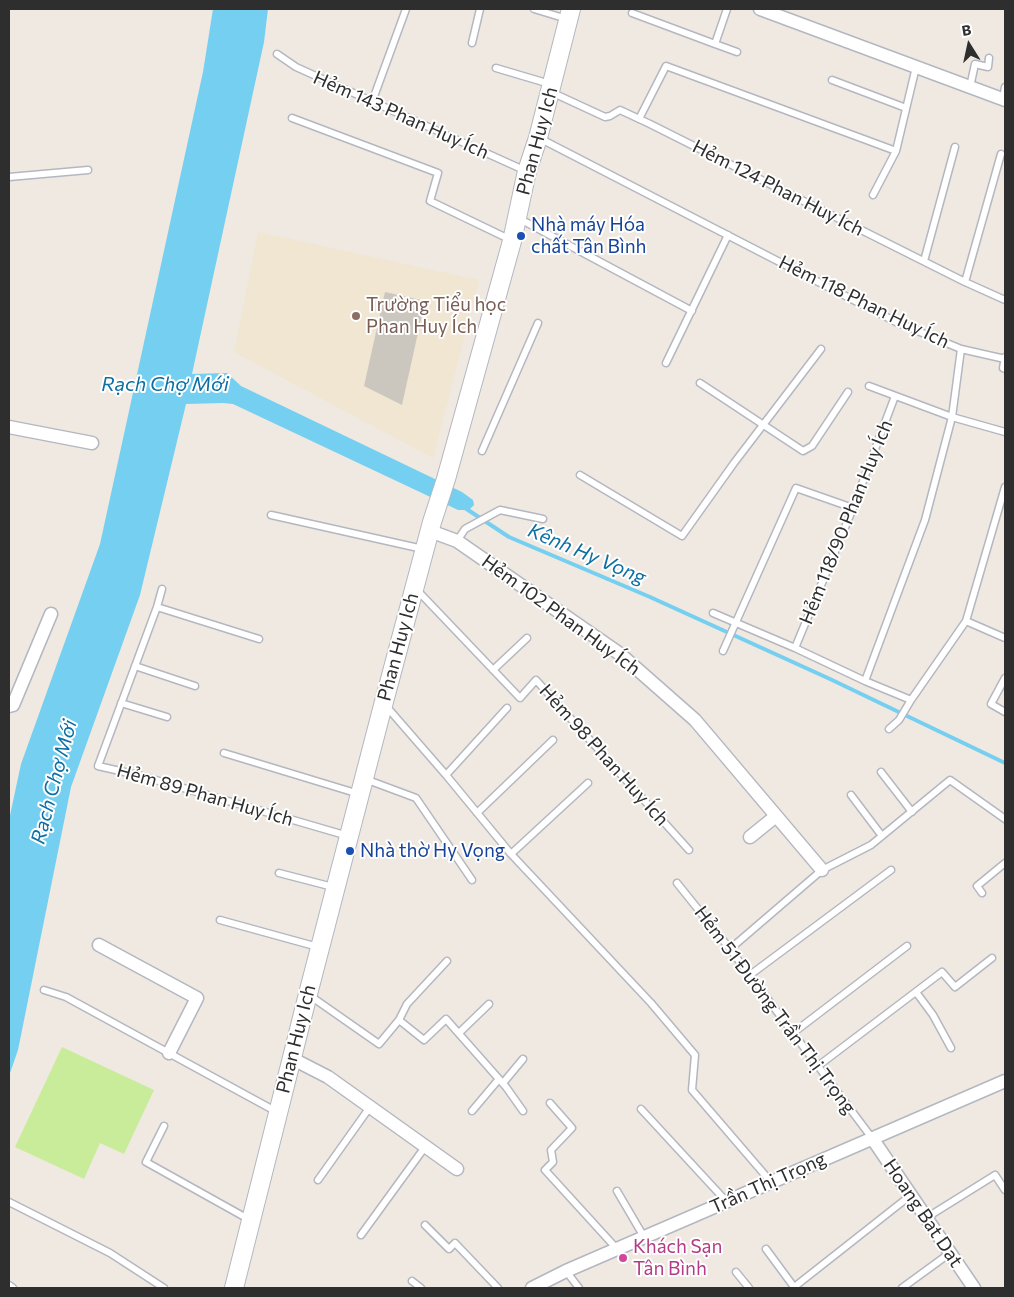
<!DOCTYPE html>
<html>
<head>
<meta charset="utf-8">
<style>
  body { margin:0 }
  #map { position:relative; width:1014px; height:1297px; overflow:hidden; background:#efe9e1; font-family:Commissioner,sans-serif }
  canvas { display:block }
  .frame { position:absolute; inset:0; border:10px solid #2e2e2e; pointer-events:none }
  .north { position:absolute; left:944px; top:20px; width:50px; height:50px; -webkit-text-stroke:4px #fff; paint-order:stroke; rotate:350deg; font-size:14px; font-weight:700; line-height:20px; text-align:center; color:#2e2e2e }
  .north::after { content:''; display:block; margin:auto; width:18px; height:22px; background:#2e2e2e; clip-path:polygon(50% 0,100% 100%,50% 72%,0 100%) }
</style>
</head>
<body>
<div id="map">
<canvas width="1014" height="1297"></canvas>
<div class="frame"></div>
<div class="north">B</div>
</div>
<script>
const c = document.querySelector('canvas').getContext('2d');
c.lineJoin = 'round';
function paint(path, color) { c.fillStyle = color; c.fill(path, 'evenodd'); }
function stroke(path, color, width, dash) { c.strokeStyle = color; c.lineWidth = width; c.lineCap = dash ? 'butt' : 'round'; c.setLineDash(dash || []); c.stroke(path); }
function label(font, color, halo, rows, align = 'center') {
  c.font = font + ' Commissioner,sans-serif'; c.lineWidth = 4; c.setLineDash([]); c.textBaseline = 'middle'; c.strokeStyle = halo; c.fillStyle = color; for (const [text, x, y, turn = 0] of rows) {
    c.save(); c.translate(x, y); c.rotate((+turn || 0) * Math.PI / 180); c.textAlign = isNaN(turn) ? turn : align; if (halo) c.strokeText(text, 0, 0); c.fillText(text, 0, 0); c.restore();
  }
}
const education = new Path2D(`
  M258,232l221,48 -46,178 -199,-106z`);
const pitch = new Path2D(`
  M62,1047l92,43 -30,64 -24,-11 -16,36 -69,-32z`);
const water = new Path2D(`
  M213,9h55l-4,33 -72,332 35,-1 14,13 221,106 11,8 1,5 -5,5h-11l-225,-106 -10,-1 -37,1 -46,191 -69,192 -53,263 -9,26v-256l12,-56 79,-220 103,-472z`);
const stream = new Path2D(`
  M465,508l44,29 141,60 180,82 175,84`);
const building = new Path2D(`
  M385,292l40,9 -23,104 -38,-19z`);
const service = new Path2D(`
  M534,9l33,10
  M727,9l-12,35 22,8
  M632,13l83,31
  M472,43l8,-34
  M277,54l19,13 230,104
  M496,68l54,16
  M832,80l74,28
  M970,87l5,-23 13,3 1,-9
  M551,92l54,25 5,-1 10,-6 30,14 315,158 40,18
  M1003,99l2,-12
  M372,102l34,-93
  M292,118l146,55 -8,28 81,39
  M639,119l27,-53 230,85
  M539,138l357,184 65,27 -9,68 -27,103 -60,161
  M9,177l79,-7
  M873,195l23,-44 20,-84
  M518,218l174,93
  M924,261l31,-114
  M965,282l36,-128
  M961,349l44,10
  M1005,357l-2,11 2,1
  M666,363l62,-128
  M700,383l103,68 9,-5 36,-54
  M869,386l83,31 53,15
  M482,451l56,-128
  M580,475l102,61 52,-73 87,-114
  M271,515l152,34
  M457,541l8,-12 35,-19 43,9
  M162,589l-5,18 -59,159 44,10 206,60
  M417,590l103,108 16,-18 153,170
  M157,607l102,32
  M713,613l82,35 70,33 46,19
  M966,621l39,17
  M795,648l58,-140 42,-112
  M723,651l73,-163 57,20
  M135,666l60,20
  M493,670l34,-32
  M1005,678l-14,26 14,8
  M121,703l46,14
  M386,706l60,69 65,79 140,149 44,52 -3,35 79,92
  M889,729l10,-9 12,-20 55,-79 39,-134
  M224,753l135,41
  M881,772l31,40
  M446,775l61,-67
  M365,779l51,19 56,82
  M851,795l31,41
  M477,813l76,-73
  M511,854l77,-71
  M279,873l54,14
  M677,883l53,66 142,189
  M982,893l-5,-7 28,-23
  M220,920l98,27
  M730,949l92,-79 49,-25 79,-65 55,39
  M750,975l141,-105
  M44,990l22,7 211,115
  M916,992l17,23 18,33
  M309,995l70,49 20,-24 8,-16 40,-43
  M399,1020l25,20 22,-21 60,68 17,24
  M459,1033l30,-29
  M793,1033l114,-87
  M818,1066l124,-94 13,15 37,-29
  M503,1083l20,-24
  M550,1103l22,25 -21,22 2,12 -8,8 72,79
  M641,1109l85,92
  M472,1111l27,-32
  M164,1126l-18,36 104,58
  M318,1180l52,-73
  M617,1191l27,46
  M9,1202l101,51 54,35
  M926,1218l69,-43 10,15
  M425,1225l24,24 6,-6 43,45
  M361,1235l64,-88
  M766,1249l28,38
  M566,1271l13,17
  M736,1272l13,16
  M412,1281l9,7
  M9,1285l4,3
  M793,1288l118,-93
  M902,1288l48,-35`);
const minor = new Path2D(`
  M760,9l245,91
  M9,427l83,16
  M430,531l27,10 163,113 75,66 127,150
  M9,706l4,-1 38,-91
  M750,837l26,-21
  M99,945l98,53 -28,55
  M291,1058l37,19 129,92
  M872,1138l102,150
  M532,1288l34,-17 439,-190`);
const secondary = new Path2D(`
  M234,1288l74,-294 73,-281 51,-191 14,-43 66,-238 15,-70 11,-33 33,-129`);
const markers = [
  [521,236,5,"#1a4fb4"],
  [356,316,5,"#8d6e63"],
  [350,851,5,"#1a4fb4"],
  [623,1258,5,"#d1479c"]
];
const streetNames = [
  ["Hẻm 143 Phan Huy Ích",401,115,24],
  ["Phan Huy Ich",537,141,-75],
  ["Hẻm 124 Phan Huy Ích",778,188,27],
  ["Hẻm 118 Phan Huy Ích",864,302,26],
  ["Hẻm 118/90 Phan Huy Ích",846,522,-68],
  ["Hẻm 102 Phan Huy Ích",561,615,36],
  ["Phan Huy Ich",398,647,-75],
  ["Hẻm 98 Phan Huy Ích",604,755,48],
  ["Hẻm 89 Phan Huy Ích",205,795,16],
  ["Hẻm 51 Đường Trần Thị Trọng",775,1010,53],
  ["Phan Huy Ich",296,1039,-76],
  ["Trần Thị Trọng",768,1183,-24],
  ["Hoang Bat Dat",923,1213,56]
];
const transitNames = [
  ["Nhà máy Hóa",531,225],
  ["chất Tân Bình",531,247],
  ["Nhà thờ Hy Vọng",360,851]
];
const educationNames = [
  ["Trường Tiểu học",366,305],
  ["Phan Huy Ích",366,327]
];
const hotelNames = [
  ["Khách Sạn",633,1247],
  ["Tân Bình",633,1269]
];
const waterNames = [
  ["Rạch Chợ Mới",165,384],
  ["Kênh Hy Vọng",587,554,23],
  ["Rạch Chợ Mới",54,782,-75]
];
paint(education, '#f0e6d1');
paint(pitch, '#c9ec9a');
paint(water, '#75cff0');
stroke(stream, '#75cff0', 4);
paint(building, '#cbc7bf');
stroke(service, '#b4b7c1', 9);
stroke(minor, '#b4b7c1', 15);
stroke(secondary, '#b4b7c1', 20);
stroke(service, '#fff', 6);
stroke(minor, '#fff', 12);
stroke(secondary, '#fff', 18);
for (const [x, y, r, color] of markers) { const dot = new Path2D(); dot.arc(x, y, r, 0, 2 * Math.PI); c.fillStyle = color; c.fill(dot); stroke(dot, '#fff', 2); }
label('19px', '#2e2e2e', '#fff', streetNames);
label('19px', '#164399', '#fff', transitNames, 'left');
label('19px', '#785e54', '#fff', educationNames, 'left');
label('19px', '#b23c85', '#fff', hotelNames, 'left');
label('italic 20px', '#0d6fa3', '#fff', waterNames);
</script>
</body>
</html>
